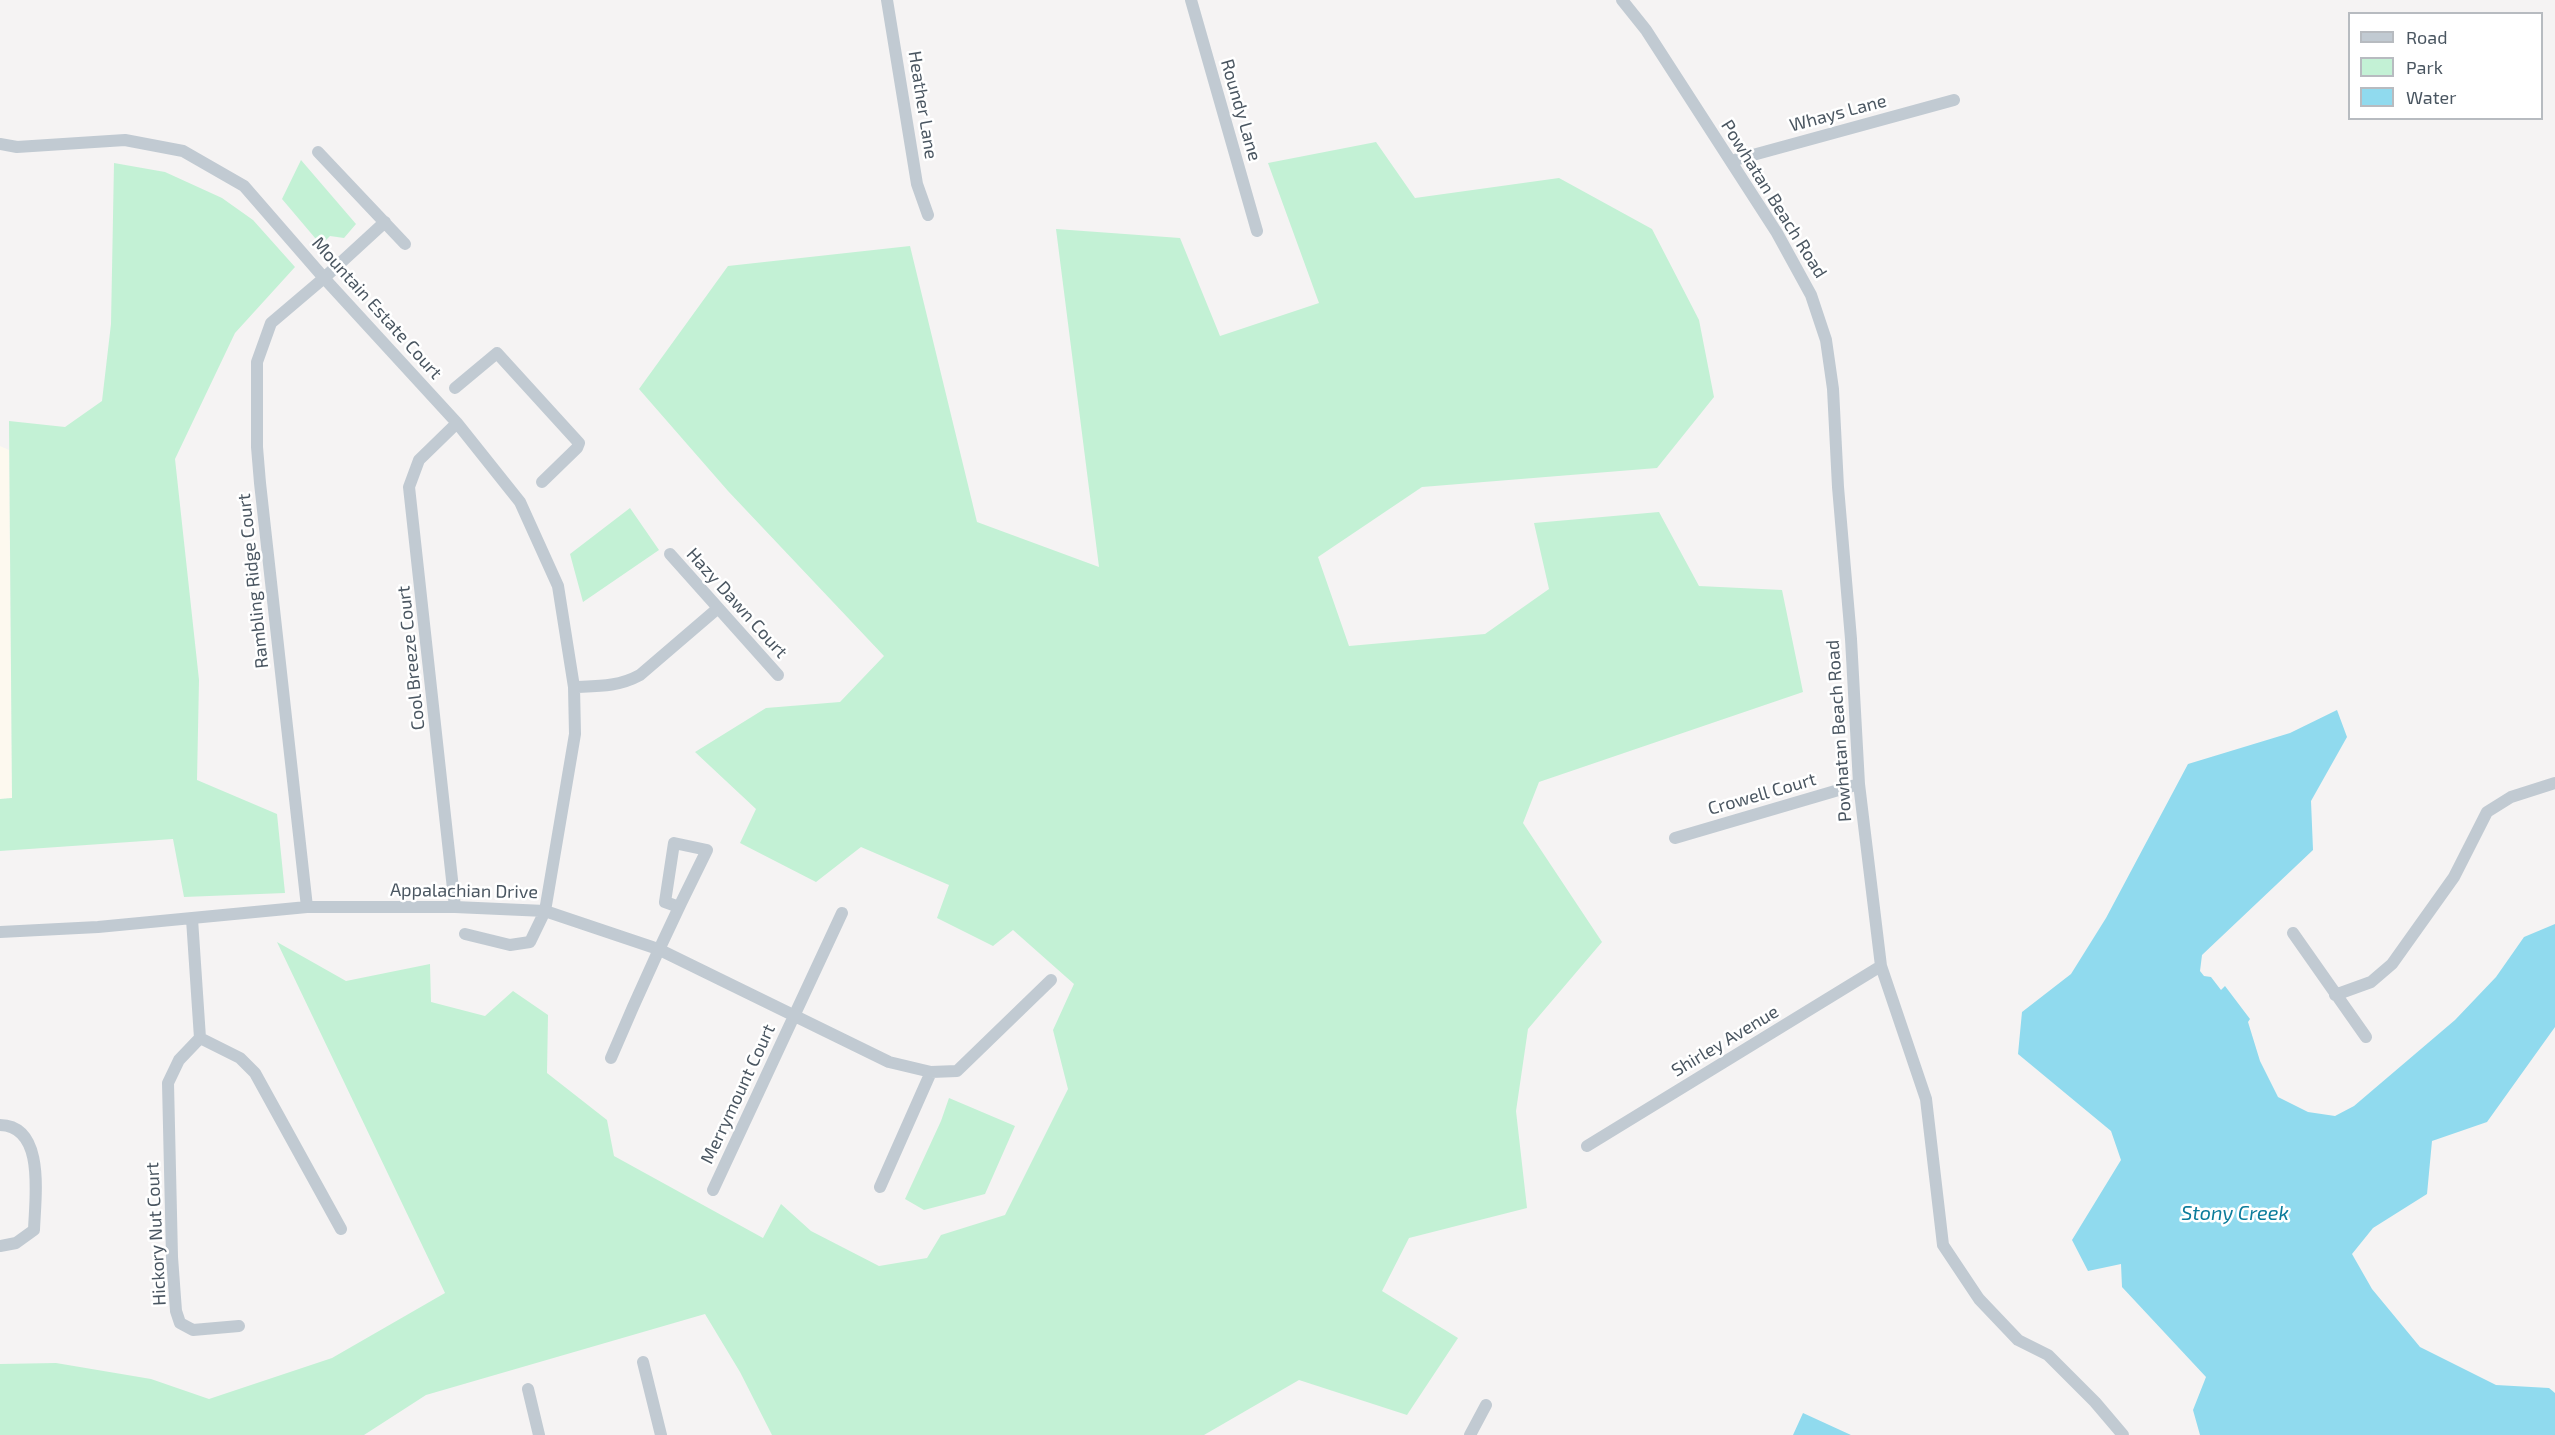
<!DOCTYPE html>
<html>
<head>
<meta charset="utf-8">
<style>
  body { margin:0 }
  #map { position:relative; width:2555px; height:1435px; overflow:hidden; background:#f5f3f3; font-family:"Exo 2",sans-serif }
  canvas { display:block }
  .legend { position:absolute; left:2348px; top:12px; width:195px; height:108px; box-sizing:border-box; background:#fff; border:2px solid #b7bbc0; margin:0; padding:8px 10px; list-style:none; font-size:18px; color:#4a5661 }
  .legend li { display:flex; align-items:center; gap:12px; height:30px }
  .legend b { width:30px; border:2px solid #b7bbc0 }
</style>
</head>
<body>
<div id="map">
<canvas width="2555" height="1435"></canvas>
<ul class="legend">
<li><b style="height:8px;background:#c1cad2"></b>Road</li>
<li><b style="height:16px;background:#c3f1d5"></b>Park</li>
<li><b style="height:16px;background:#90daee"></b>Water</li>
</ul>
</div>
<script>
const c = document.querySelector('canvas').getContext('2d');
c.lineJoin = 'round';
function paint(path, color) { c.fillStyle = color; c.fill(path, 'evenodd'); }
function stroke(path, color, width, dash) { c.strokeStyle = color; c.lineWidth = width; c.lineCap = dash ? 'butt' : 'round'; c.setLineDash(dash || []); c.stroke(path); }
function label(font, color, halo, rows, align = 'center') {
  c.font = font + ' "Exo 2",sans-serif'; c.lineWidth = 5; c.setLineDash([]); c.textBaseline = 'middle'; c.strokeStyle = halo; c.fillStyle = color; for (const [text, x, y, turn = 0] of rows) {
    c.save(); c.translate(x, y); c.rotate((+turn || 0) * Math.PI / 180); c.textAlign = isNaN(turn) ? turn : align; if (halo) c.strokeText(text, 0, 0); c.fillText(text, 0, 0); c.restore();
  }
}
const commercial = new Path2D(`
  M0,446l9,4 3,348 -12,1z`);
const green = new Path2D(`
  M1376,142l39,56 144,-20 93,51 47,91 15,77 -57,71 -235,19 -104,70 31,89 136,-12 64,-45 -15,-66 125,-11 40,74 83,4 21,102 -264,90 -16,41 79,119 -74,87 -12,82 11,97 -118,30 -27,53 76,47 -51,77 -108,-35 -95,55h-432l-32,-63 -35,-58 -279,81 -62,40h-364v-71l56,-1 95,16 58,20 123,-41 113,-65 -168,-351 69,39 84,-17 1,38 54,14 28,-25 35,24 -1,58 60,47 7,36 149,82 18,-34 30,27 68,35 48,-8 14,-23 64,-20 63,-126 -15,-59 21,-46 -61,-54 -20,16 -56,-28 12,-33 -88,-38 -45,35 -76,-39 16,-34 -61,-57 71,-44 74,-6 44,-46 -156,-165 -89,-102 89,-123 182,-20 67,276 122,45 -43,-338 124,9 40,98 99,-33 -51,-140z
  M301,160l55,64 -12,14 -14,-2 -9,9 -39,-46z
  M114,163l51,9 57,26 31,22 42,47 -60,66 -60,126 24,221 -2,100 80,34 8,79 -101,4 -11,-58 -173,12v-52l12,-1 -3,-377 56,6 37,-26 9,-77z
  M630,508l29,42 -76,52 -13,-48z
  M949,1098l66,28 -30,68 -61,16 -19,-11 36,-78z`);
const water = new Path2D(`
  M2337,710l10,27 -36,64 2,49 -111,105 -2,16 4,5 7,1 10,13 4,-4 25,33 -2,3 12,39 18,36 30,15 27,4 19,-10 101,-86 41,-43 28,-40 31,-13v103l-68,95 -55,19 -5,53 -54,34 -21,26 20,35 48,58 76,38 53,3 6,5v42h-355l-7,-25 13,-33 -84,-90 -1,-23 -33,7 -16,-31 49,-80 -10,-29 -93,-77 4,-42 49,-38 35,-56 82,-154 102,-31z
  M1803,1413l48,22h-58z`);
const minor = new Path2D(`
  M887,0l30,184 11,31
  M1191,0l66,231
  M1622,0l24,30 131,203 34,62 15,45 7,49 5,98 13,152 8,145 22,182 45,133 17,146 36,54 39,41 30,15 47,47 28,33
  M0,144l17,3 108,-7 58,11 61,35 80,92 133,145 63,79 38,84 16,101 1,47 -30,177 -15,31 -20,3 -45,-11
  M318,152l87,92
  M1731,161l223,-61
  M455,388l42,-35 82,90 -2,5 -35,34
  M670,554l108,121
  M574,687c24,-1 44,0 66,-12l77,-66
  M1675,838l184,-54
  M307,907l-47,-424 -3,-36v-85l14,-39 53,-45 61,-56
  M455,907l-46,-420 10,-27 38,-37
  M192,919l8,119 -21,22 -11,23 4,174 4,54 4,12 13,7 46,-4
  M0,932l98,-5 209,-20h148l90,4 113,38 231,113 42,10 26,-1 94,-91
  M2293,933l73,104
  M2335,995l36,-13 21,-18 62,-87 33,-65 24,-15 44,-14
  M200,1038l40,20 15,15 86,156
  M611,1058c30,-71 62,-140 96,-208l-33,-7 -9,59 14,5
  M0,1125c46,1 35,73 34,105l-18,13 -16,3
  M1587,1146l294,-180
  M880,1187l51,-115
  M713,1190l129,-277
  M643,1362l18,73
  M528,1389l11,46
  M1470,1435l16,-30`);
const streetNames = [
  ["Heather Lane",923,105,81],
  ["Roundy Lane",1241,110,74],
  ["Whays Lane",1838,113,-15],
  ["Powhatan Beach Road",1774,199,58],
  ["Mountain Estate Court",377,308,48],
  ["Rambling Ridge Court",253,581,-96],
  ["Hazy Dawn Court",737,603,48],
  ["Cool Breeze Court",411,658,-96],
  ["Powhatan Beach Road",1839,731,-94],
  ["Crowell Court",1762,794,-16],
  ["Appalachian Drive",464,891,1],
  ["Shirley Avenue",1725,1041,-31],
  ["Merrymount Court",738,1094,-65],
  ["Hickory Nut Court",156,1234,-93]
];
const waterNames = [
  ["Stony Creek",2235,1213]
];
paint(commercial, '#fdf9ef');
paint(green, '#c3f1d5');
paint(water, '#90daee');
stroke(minor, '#c1cad2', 12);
label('18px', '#4a5661', '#fff', streetNames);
label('italic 20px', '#0c7c9b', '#fff', waterNames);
</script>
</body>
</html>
